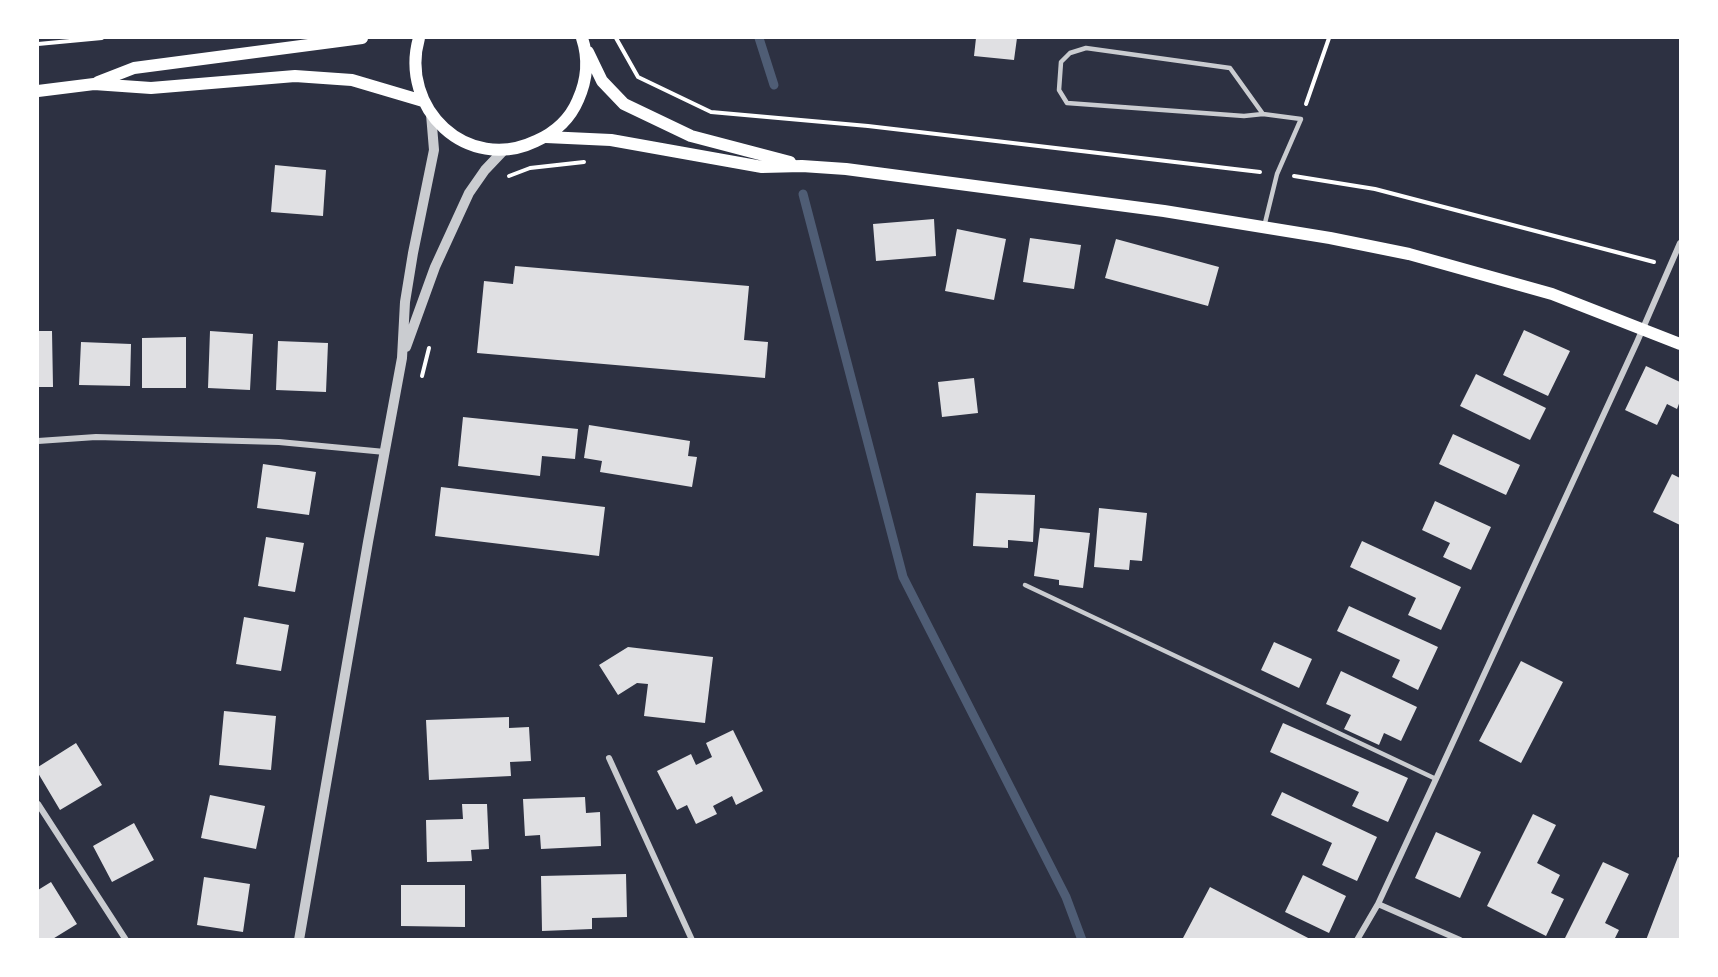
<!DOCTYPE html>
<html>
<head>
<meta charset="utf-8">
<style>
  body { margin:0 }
  #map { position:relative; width:1718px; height:977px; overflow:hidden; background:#2d3142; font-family:"Space Grotesk",sans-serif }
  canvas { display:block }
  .frame { position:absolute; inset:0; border:39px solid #fff; pointer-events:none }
</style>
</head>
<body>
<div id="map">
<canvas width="1718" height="977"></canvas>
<div class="frame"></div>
</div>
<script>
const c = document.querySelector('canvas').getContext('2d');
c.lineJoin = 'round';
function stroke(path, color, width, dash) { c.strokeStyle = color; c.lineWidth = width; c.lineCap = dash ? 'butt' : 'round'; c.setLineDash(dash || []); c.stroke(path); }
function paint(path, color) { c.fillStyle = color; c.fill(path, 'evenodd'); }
const stream = new Path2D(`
  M759,38l15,47
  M803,194l100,383 163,320 16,43`);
const building = new Path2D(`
  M976,38h41l-3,22 -40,-4z
  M275,165l51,5 -3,46 -52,-4z
  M934,219l2,37 -60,5 -3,-37z
  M957,229l49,10 -12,61 -49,-9z
  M1030,238l51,7 -7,44 -51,-7z
  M1116,239l103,28 -11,39 -103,-28z
  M515,266l234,20 -5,54 24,2 -3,36 -288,-25 7,-72 29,3z
  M1524,330l46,21 -22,45 -45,-21z
  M38,331h14l1,56h-15z
  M210,331l43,3 -3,56 -42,-2z
  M186,337v51h-44v-50z
  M278,341l50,2 -2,49 -50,-2z
  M81,342l50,2 -1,42 -51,-1z
  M1646,366l34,16v19l-3,8 -10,-5 -10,21 -32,-15z
  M1476,374l70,34 -16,32 -70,-34z
  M974,378l4,35 -36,4 -4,-35z
  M463,417l115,12 -3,30 -33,-3 -2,20 -82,-10z
  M589,425l101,16 -2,15 9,1 -5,30 -92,-15 2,-11 -18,-3z
  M1453,434l67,31 -14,30 -67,-31z
  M263,464l53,8 -7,43 -52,-7z
  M1672,474l8,4v47l-27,-13z
  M441,487l164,20 -6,49 -164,-20z
  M976,493l59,2 -2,47 -25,-2v8l-35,-2z
  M1435,501l56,26 -20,43 -28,-13 7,-14 -28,-13z
  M1099,508l48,5 -5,48 -12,-1 -1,10 -35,-3z
  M1040,528l50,5 -7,55 -24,-3v-5l-25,-4z
  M266,537l38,6 -9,49 -37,-6z
  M1362,541l99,46 -20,43 -33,-15 8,-17 -66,-31z
  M1349,606l89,41 -20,43 -26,-13 8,-17 -63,-29z
  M244,617l45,8 -8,46 -45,-7z
  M1274,642l38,17 -13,29 -38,-18z
  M628,647l85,10 -8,66 -61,-7 4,-32 -11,-1 -19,12 -19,-30z
  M1521,661l42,21 -42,81 -42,-22z
  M1341,671l76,36 -16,34 -17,-8 -5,12 -35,-16 7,-14 -25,-11z
  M224,711l52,5 -5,54 -52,-5z
  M509,717v11l20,-1 2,34 -21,1 1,14 -82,4 -3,-60z
  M1283,723l125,55 -20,44 -36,-16 7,-14 -89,-40z
  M733,730l30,61 -27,14 -4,-9 -19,10 4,8 -21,10 -9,-19 -10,5 -20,-39 34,-17 5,11 16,-8 -6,-14z
  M76,743l26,42 -42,25 -22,-37v-6z
  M1282,792l95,45 -20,44 -35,-16 10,-22 -61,-28z
  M210,795l55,11 -9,43 -55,-11z
  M585,797l1,16 14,-1 1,34 -60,3 -1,-14 -15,1 -2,-37z
  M462,804h25l2,45 -18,1 1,11 -45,1 -1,-42 37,-1z
  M1533,814l23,11 -19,38 23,12 -9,18 13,6 -18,37 -59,-30z
  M134,823l20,37 -42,22 -19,-36z
  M1436,832l45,20 -21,46 -45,-20z
  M1678,857l2,1v82h-34z
  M1603,862l26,12 -24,49 14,7 -5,10h-50z
  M626,874l1,43 -35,1v11l-50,2 -1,-55z
  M1303,875l43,21 -17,37 -44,-21z
  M204,877l46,7 -7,48 -46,-7z
  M51,882l26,42 -26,16h-13v-50z
  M401,885h64v42l-64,-1z
  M1210,887l102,53h-125l-4,-2z`);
const path = new Path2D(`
  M616,38l22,39 73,35 157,14 392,46
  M38,44l64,-6
  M1306,104l23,-66
  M509,176l21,-8 54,-6
  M1294,176l81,13 279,73
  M422,376l7,-28`);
const service = new Path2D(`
  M1263,114l-19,2 -177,-13 -8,-13 2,-28 9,-9 16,-5 144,20 33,46 38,5 -24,55 -13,53
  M1025,585l411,194`);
const minor = new Path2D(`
  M38,441l58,-4 183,5 106,10
  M609,758l83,182
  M38,804l88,136
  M1378,904l82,36
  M1357,940l21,-36 58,-125 201,-437 43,-99`);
const tertiary = new Path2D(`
  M406,347l29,-80 34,-74 16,-23 19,-20
  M299,940l69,-398 34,-184 3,-56 8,-49 21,-103 -3,-36`);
const secondary = new Path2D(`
  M419,38c-20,70 48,136 117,103 18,-8 34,-22 42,-41 9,-20 11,-41 4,-62
  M588,52l14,29 22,23 67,32 99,26
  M98,82l36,-14 228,-30
  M38,91l56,-7 57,4 144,-12 57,4 71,21
  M546,137l65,3 151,27 40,-1 44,3 318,42 166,27 79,16 143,40 128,50`);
stroke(stream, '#4f5d75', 9);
paint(building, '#e0e0e3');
stroke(path, '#fff', 4);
stroke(service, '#caccd0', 4.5);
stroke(minor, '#caccd0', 6);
stroke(tertiary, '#caccd0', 10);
stroke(secondary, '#fff', 12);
</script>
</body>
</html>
